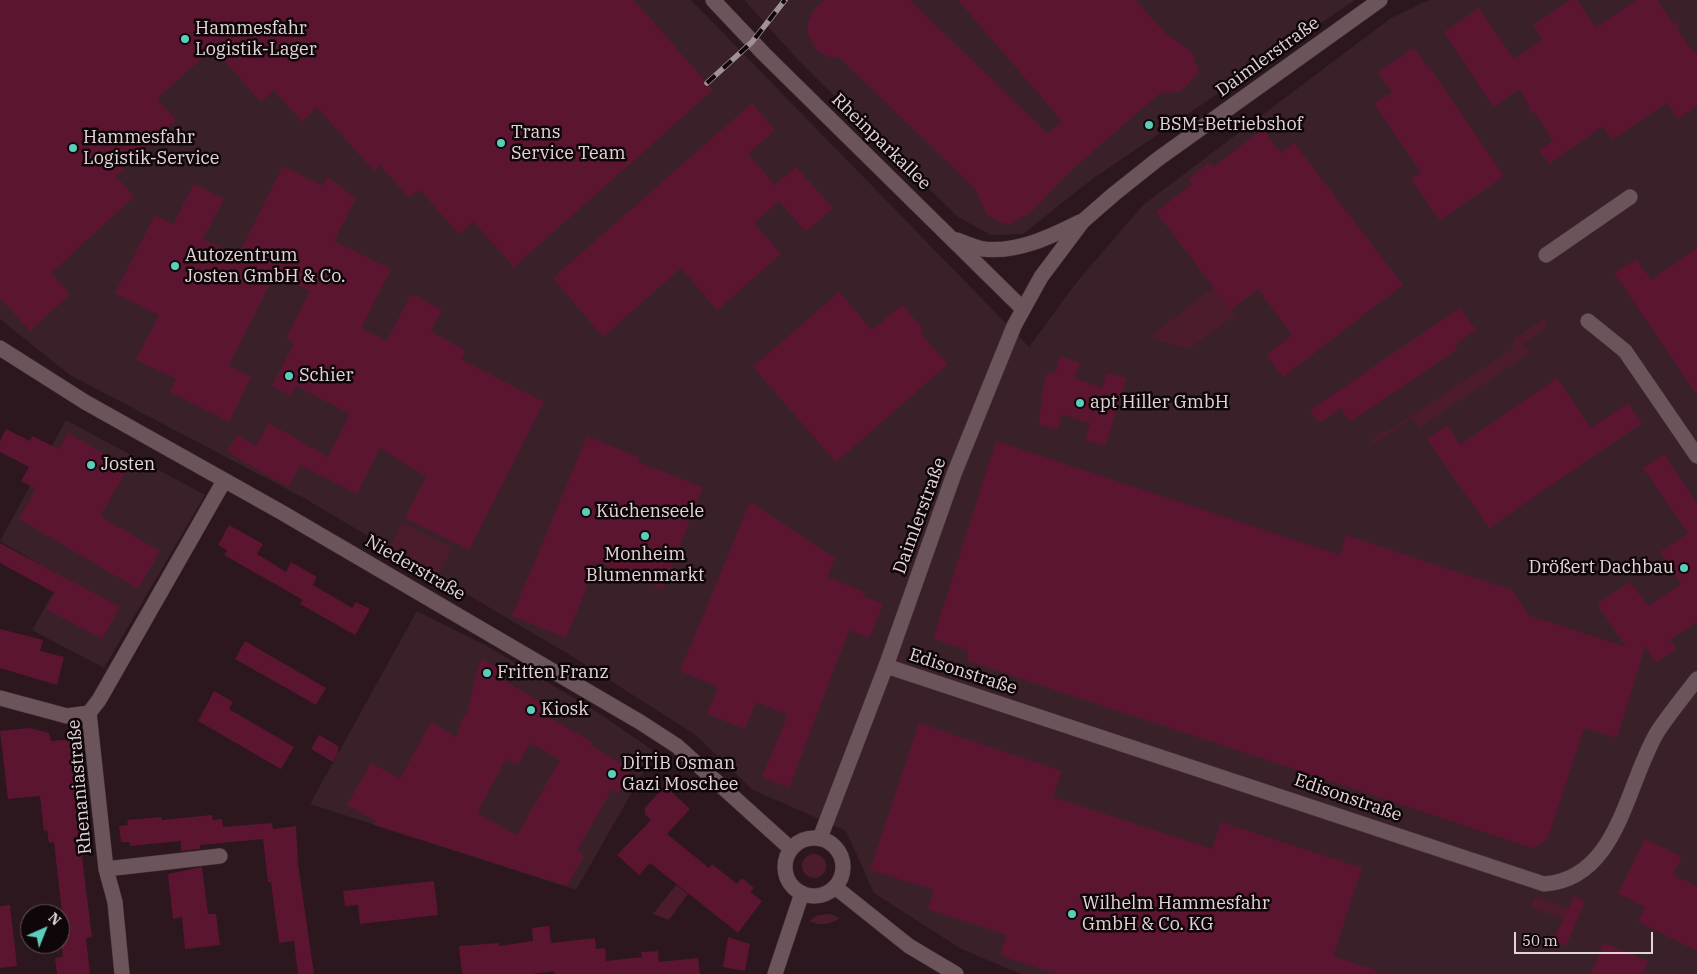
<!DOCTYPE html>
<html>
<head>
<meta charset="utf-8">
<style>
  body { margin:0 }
  #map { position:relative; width:1697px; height:974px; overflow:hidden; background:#2b171d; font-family:"IBM Plex Serif",serif }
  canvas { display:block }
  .north { position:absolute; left:20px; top:904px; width:50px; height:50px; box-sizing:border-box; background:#0e0608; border:1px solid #63585b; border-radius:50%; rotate:44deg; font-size:14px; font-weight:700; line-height:20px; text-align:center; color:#e3d4d8 }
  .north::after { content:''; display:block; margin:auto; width:18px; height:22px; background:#5bcebb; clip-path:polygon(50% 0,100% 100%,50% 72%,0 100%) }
  .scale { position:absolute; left:1514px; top:932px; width:139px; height:22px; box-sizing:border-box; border:2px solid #e3d4d8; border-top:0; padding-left:6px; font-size:15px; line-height:18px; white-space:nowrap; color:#e3d4d8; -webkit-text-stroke:4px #0e0608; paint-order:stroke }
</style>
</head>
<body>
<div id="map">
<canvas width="1697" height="974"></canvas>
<div class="north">N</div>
<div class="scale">50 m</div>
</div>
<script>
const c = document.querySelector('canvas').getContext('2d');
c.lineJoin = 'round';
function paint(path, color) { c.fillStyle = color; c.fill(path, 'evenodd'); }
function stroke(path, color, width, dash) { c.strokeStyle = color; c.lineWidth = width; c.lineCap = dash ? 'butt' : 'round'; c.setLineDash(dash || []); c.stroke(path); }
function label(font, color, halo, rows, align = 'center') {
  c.font = font + ' "IBM Plex Serif",serif'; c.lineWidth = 5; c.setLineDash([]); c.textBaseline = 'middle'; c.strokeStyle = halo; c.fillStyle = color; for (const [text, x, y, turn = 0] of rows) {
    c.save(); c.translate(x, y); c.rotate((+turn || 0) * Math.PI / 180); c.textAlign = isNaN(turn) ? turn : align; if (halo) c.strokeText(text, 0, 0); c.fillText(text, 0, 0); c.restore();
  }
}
const built = new Path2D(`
  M0,0h691l338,347 47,-64 67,-78 248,-187 38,-18h268v974h-676l-60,-25 -87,-56 -28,-62 -93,-41 -59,-56 -119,-76 -273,-161 -232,-122 -70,-56z
  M744,0h611l-264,180 -68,54 -32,1 -33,-18 -159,-156z
  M66,420l139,75 -101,173 -72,-38 30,-53 -62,-36z
  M417,611l70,35 107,64 61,42 -79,138 -266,-86z`);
const green = new Path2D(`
  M1214,287l21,28 -46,34 -36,-10 -1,-4 3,-2z
  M1544,319l4,8 -25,17 7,9 -111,75 -7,-10 -43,29 10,-16 8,1 125,-83 2,-10z
  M402,523l50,25 -16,31 -48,-28z
  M802 866a12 12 0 1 1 24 0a12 12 0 1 1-24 0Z
  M676,885l12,9 -19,26 -16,-6z
  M1536,896l43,16 -3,11 -46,-16z
  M830,914l10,4c-11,7 -20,8 -31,3l9,-6z`);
const building = new Path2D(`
  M0,0h634l79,90 -199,177 -41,-46 -14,13 -40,-45 -10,9 -29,-33 -6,6 -57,-64 -15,15 -28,-32 -13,12 -48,-54 -56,51 19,21 -60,56 18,21 -83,76 19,21 -40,37 -30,-33z
  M824,0h86l138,134 14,-13 -104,-121h178l29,33 27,19 7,20 -19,20 -20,1 -84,73 -46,47 -21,11 -12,-3 -10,-7 -12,-25 -135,-131 -11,-1 -13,-8 -8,-14v-12l5,-12z
  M1570,0h7l19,28 40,-28h21l16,23 5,1v6l15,22h4v54l-19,13 -11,-16 -55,37 -9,-14 -54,38 -10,-14 14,-9 -18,-28 -5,-1v-5l-11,-18 -26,18 -49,-75 35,-24 35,51 29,-20 -10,-14z
  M1414,48l13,19 2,-1 75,110 -64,44 -29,-41 10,-7 -47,-68 18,-12 -14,-20z
  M752,103l23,27 -27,24 27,31 21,-18 37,41 -27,24 -27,-31 -25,22 27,31 -64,56 -36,-42 -78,69 -50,-59z
  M1263,129l18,24 13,-10 109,142 -120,92 -17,-22 26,-20 -34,-46 -27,21 -75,-98 36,-28 -4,-5 21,-16 4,4z
  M283,166l40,20 4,-9 29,21 -22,43 57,28 -30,59 26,13 23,-45h6l26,14 -11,21 35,20 -5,8 83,43 -75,148 -64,-32 21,-41 -46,-29 -23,46 -57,-29 -12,22 -61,-35 10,-17 19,11 13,-23 59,34 22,-43 -54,-28 -5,10 -19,-10 22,-43 -8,-5 24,-47 -35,-17 -46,91 22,12 -22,45 -59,-30 6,-13 -40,-19 23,-45 -44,-22 40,-78 18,9 21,-40 30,15 -21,40 35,17z
  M1697,248v147l-83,-122 22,-14 15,21z
  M839,292l33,38 30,-25 22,25 -4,3 28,31 -112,98 -83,-95z
  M1460,308l16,22 -21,15 3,4 -108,73 -9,-14 -22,15 -9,-13z
  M1060,356l20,7 -6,15 28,10 5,-15 20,5 -22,68 -20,-6 5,-16 -28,-10 -5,16 -18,-6 4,-39 5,-14 7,3z
  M1557,378l34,50 37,-25 14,20 -153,105 -62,-89 20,-13 13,19z
  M6,429l24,12 2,-5 27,13 9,-16 60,35 -28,48 60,35 -22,38 -119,-70 17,-30 -15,-8 8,-14 -29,-15v-11z
  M587,436l53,22 -2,4 65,25 -40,102 -66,-27 -31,76 -54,-22z
  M996,441l344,114 6,-20 166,55 16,25 98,32 -29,-43 33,-22 18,24 33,-22 -21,-32 28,-19 -45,-65 21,-14 33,49v119l-27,18 6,9 -20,14 -11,-16 -28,91 -33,-10 -37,112 -15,8 -564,-187v-11l-35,-11z
  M750,502l85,56 -8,19 38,15 -2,4 20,8 -14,34 -20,-8 -60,158 -27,-11 26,-62 -32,-13 -11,27 -38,-15 11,-27 -38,-16z
  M229,525l34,19 -6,10 29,18 5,-10 26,15 -4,8 39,23 4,-6 14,7 -15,26 -55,-31 3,-4 -79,-45 3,-5 -9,-5z
  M0,543l120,64 -18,32 -56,-30 9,-16 -55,-30z
  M0,629l43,11 -3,11 24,6 -7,28 -57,-17z
  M245,641l81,47 -10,17 -81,-46z
  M483,659l19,11 -4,7 52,30 -5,8 47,27 -2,3 42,25 -13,23 -7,-4 -35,62 7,5 -17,30 -193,-61 2,-4 -29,-16 24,-42 29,16 31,-57 25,15 8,-22 2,1 12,-49zM530,743l30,17 -43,75 -40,-22 29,-54 12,6z
  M214,691l19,11 -4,7 65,38 -13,22 -83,-48z
  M919,723l143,48 -9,26 159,52 9,-27 141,46 -29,88 44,15v3h-320l-57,-19 7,-20 -79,-26 6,-19 -64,-20z
  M30,728l19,5 2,8 24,-2 2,15h-3l4,37 -4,1 18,145 -6,1 4,36h-33l-2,-16 8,-1 -2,-16 4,-1 -11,-98 -5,1 -2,-13 -3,1 -4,-35 -32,3 -8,-68z
  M319,735l19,11v6l-5,10 -22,-13z
  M665,786l25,23 -23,25 42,34 3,-4 25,20 5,-6 12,10 -4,4 12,9 -24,32 -88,-70 -11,12 -22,-20 34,-35 -6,-6v-6z
  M212,815l1,5 9,-1 1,8 49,-4 1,6 23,-3 2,38 16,110h-16l-4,-33 -15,2 -8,-61h-3l-5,-43 -63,6v4l-19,2v-10l-51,5v-4h-9l-2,-16 9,-1 -1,-5 34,-3 1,3z
  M1645,839l37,18 -9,18 24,11v65l-59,-29 7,-15 -27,-14z
  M202,867l6,47h8l4,31 -35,4 -3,-32 -9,2 -5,-45z
  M434,881l4,34 -78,9 -2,-19 -13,1 -2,-15z
  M1574,896l11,5 -19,45 -13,-5z
  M10,905l7,61 -17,2v-62z
  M549,926l2,17 44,-5 1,11 9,-1 1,13 36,-4 -1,-5 17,-1 1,11 39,-4 2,16h-145l-1,-3 -23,3h-69l-3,-28 40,-3v3l34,-5 -1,-13z
  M728,937l22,7 -5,27 -22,-4z
  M1604,943l44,18 -6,13h-51z`);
const minor = new Path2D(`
  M713,0l51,54 259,255
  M957,240c8,3 17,7 26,9 34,4 67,-12 97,-27
  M1546,255l84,-58
  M1588,321l37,30 72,105
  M0,348l85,54 196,110 359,210 37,24 114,103
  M886,666l658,218c75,-5 82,-101 114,-153 12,-18 26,-35 39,-52
  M0,698l67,18 22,-3
  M820,838l66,-172 68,-192 60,-148 27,-49 42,-56 31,-27 44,-35 222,-159
  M785 867a29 29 0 1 1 58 0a29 29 0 1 1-58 0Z
  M106,869l114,-13
  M835,887l74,59 47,28
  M122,974l-7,-72 -9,-33 -17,-156 10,-13 125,-219
  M775,974l27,-81`);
const rail = new Path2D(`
  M707,83l45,-41 33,-42`);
const markers = [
  [185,39,5,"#5bcebb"],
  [1149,125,5,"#5bcebb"],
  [501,143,5,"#5bcebb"],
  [73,148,5,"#5bcebb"],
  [175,266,5,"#5bcebb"],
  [289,376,5,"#5bcebb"],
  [1080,403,5,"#5bcebb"],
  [91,465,5,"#5bcebb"],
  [586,512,5,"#5bcebb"],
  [645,536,5,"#5bcebb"],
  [1684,568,5,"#5bcebb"],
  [487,673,5,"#5bcebb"],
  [531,710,5,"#5bcebb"],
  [612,774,5,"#5bcebb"],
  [1072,914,5,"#5bcebb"]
];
const poiNames = [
  ["Hammesfahr",195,29],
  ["Logistik-Lager",195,50],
  ["BSM-Betriebshof",1159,125],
  ["Trans",511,133],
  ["Service Team",511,154],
  ["Hammesfahr",83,138],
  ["Logistik-Service",83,159],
  ["Autozentrum",185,256],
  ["Josten GmbH & Co.",185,277],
  ["Schier",299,376],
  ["apt Hiller GmbH",1090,403],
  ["Josten",101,465],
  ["Küchenseele",596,512],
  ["Monheim",645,555,"center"],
  ["Blumenmarkt",645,576,"center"],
  ["Drößert Dachbau",1674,568,"right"],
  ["Fritten Franz",497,673],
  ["Kiosk",541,710],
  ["DİTİB Osman",622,764],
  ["Gazi Moschee",622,785],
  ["Wilhelm Hammesfahr",1082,904],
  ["GmbH & Co. KG",1082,925]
];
const streetNames = [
  ["Daimlerstraße",1268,57,-36],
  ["Rheinparkallee",881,142,44],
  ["Daimlerstraße",920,516,-70],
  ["Niederstraße",415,568,30],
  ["Edisonstraße",963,672,18],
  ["Rhenaniastraße",80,787,-95],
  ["Edisonstraße",1348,798,19]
];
paint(built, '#3a2129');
paint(green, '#4c1c2d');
paint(building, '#5c1531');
stroke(minor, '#443539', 16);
stroke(minor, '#6c545b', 15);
stroke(rail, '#a19095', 5.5);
stroke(rail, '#0e0608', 4, [11]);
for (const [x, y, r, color] of markers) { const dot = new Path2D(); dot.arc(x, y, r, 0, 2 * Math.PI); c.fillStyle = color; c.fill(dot); stroke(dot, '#0e0608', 2); }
label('18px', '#e3d4d8', '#0e0608', poiNames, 'left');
label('18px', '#e3d4d8', '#0e0608', streetNames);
</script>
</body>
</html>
